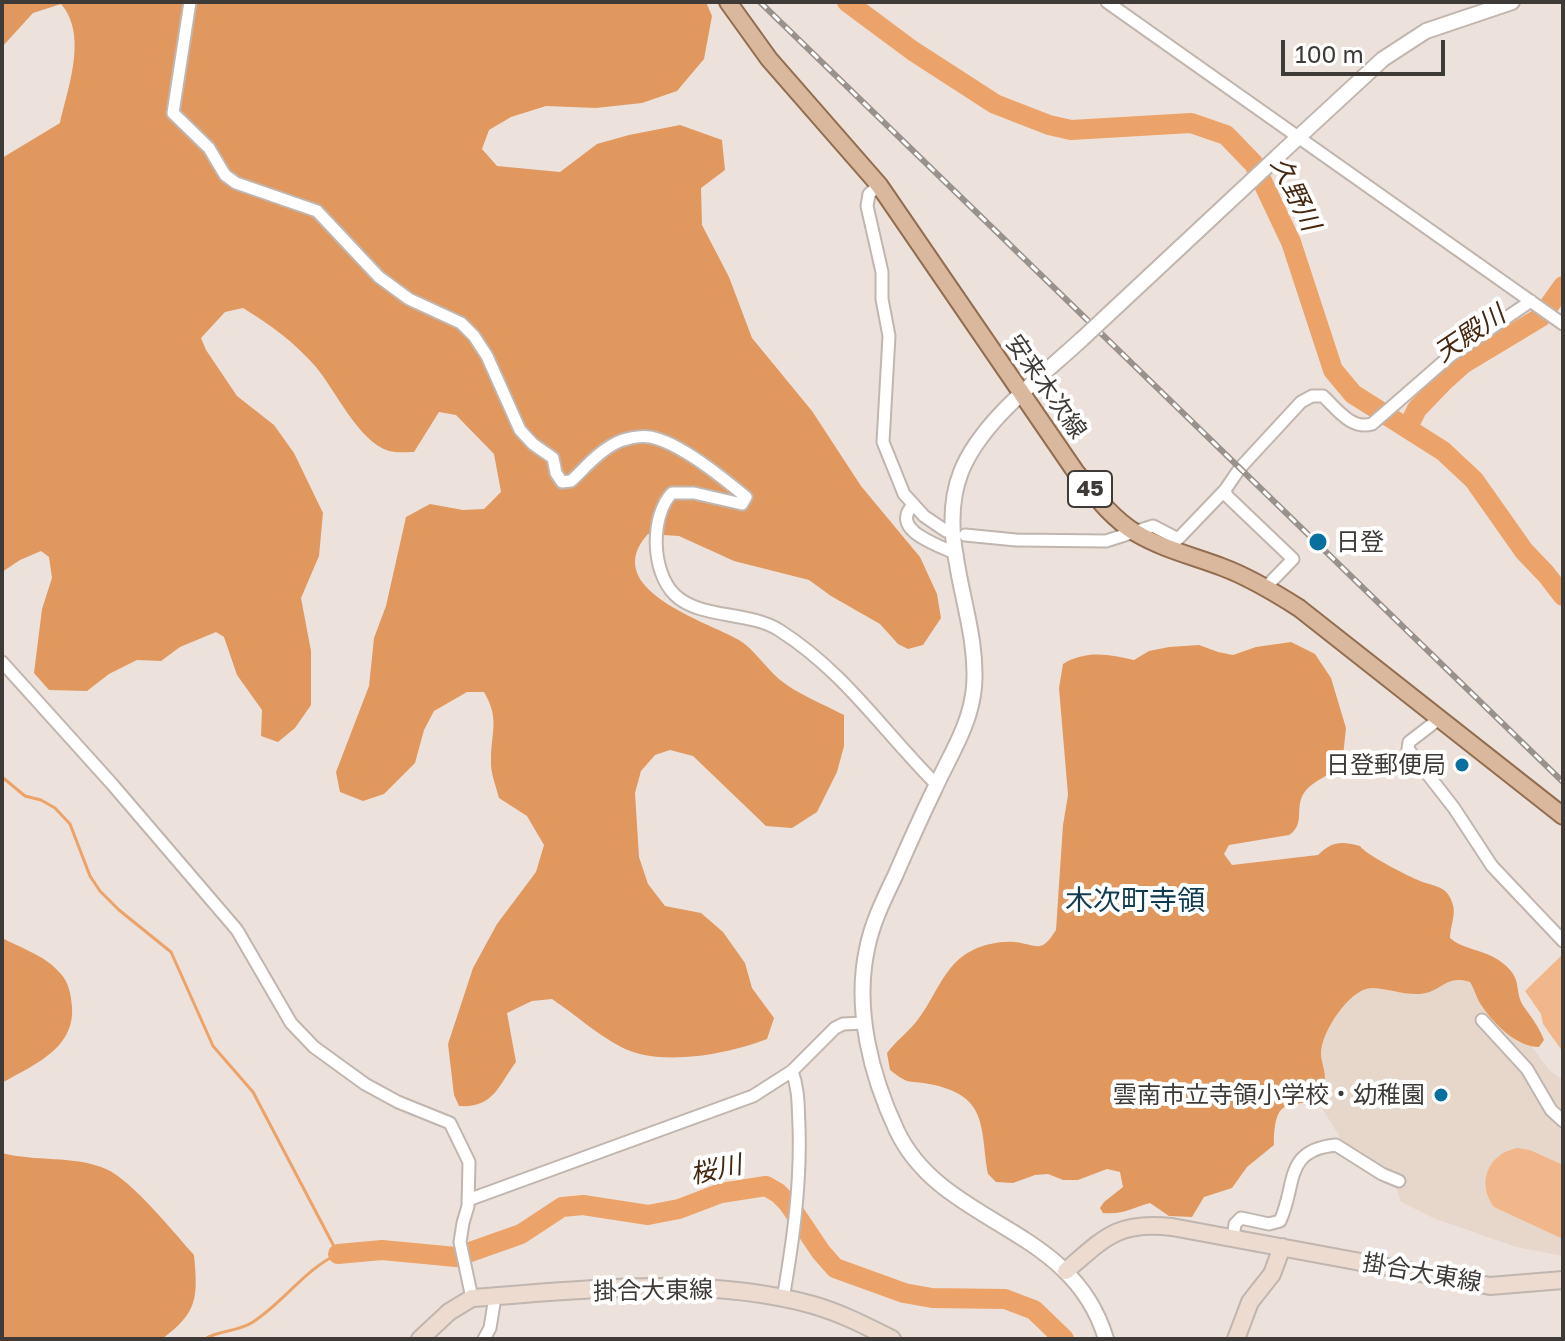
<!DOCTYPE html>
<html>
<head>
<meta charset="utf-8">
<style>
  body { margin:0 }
  #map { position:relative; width:1565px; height:1341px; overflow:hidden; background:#ede2db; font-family:"Golos Text",sans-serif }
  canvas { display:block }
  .frame { position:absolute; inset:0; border:4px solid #3e3a37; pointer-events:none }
  .scale { position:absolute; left:1281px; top:40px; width:164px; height:36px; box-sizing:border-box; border:4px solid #3e3a37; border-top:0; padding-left:10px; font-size:24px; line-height:28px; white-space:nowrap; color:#3e3a37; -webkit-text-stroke:6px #fff; paint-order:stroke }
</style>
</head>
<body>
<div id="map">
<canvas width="1565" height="1341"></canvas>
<div class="frame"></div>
<div class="scale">100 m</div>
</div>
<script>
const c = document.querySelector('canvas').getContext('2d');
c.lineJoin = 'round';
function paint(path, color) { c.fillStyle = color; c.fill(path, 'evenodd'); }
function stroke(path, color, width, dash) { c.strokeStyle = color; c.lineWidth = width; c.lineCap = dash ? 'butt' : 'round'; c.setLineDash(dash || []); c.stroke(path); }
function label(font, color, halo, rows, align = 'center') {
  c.font = font + ' "Golos Text","Noto Sans JP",sans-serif'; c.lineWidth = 8; c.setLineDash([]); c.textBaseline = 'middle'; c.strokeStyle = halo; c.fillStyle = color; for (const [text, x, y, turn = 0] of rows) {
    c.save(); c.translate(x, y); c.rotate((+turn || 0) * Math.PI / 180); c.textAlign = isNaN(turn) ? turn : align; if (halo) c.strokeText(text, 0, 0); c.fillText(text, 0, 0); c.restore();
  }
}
const built = new Path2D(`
  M1457,959l48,50 44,61 14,10v48l-3,3 3,3v122l-47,-9 -83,-29 -32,-16 -10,-26 -28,-15 -22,-22 -18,-29 -21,-66 27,-47z`);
const green = new Path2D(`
  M1563,954v98l-20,-28 -2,-10 -16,-23z
  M1517,1148l13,2 33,15v74l-69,-32c-18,-24 -6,-53 23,-59z`);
const forest = new Path2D(`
  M2,2h704l6,14 -8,43 -27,32 -35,12 -46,5 -50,-2 -35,11 -22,13 -7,19 15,17 63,6 37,-28 32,-9 51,-10 42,15 3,30 -24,18 1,37 27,52 23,61 60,73 49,75 59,71 17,37 4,24 -18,27 -15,4 -10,-5 -18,-20 -49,-28 -22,-16 -75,-19 -55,-25 -31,-2c-50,55 58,87 91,106 15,9 26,27 40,39 18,15 44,25 65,36v31l-7,26 -20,40 -25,16 -26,-2 -73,-70 -23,-6 -15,5 -14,16 -6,22 4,64 9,27 17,22 36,7 22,19 22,31 7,25 22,30 -7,21c-38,15 -106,28 -144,9 -26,-13 -47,-33 -71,-49l-20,2 -25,12 9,49c-18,24 -22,46 -57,44l-5,-11 -6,-51 25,-76 24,-44 39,-52 8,-27 -17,-29 -28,-18c-3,-12 -9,-26 -8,-38 0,-28 9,-41 -7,-68h-17l-33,19 -10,19 -9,33 -31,31 -21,7 -23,-9 -4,-20 33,-86 5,-48 12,-32 20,-89 24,-13 33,6 21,-1 17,-17 -7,-38 -38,-39 -17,-3 -25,40c-7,0 -17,1 -25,-1 -30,-9 -54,-61 -73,-84 -22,-25 -45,-42 -73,-59l-18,4 -24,26 5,12 31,46 37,29 20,28 29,60 -4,43 -18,42 10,53v54l-16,23 -17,14 -17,-6 1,-26 -25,-35 -13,-38 -8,-5 -36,15 -19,14 -24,-1 -28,14 -22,17 -38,-1 -15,-17 8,-64 10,-31 -3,-21 -8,-6 -21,9 -18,12v-149l2,-5 -2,-7v-253l58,-35c8,-36 28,-88 1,-119l-28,9 -31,34z
  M1291,642l24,12 16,24 15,50 -4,38c-11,8 -31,16 -38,27 -10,15 2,31 -15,42l-60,10 -5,9 8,11 86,-10c14,-14 23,-14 42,-9 5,8 46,29 58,34 14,7 28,4 34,22 5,12 -2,24 -2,36 12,11 33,12 47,21 29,19 15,30 27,48 8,11 15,20 20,33l-5,7c-22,0 -45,-23 -57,-41 -5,-6 -7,-16 -12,-24 -25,-8 -28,10 -50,12 -17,1 -33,-6 -49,-6 -22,1 -50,45 -50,65 0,12 8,23 1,35 -20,33 -48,-7 -48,57l-27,22 -15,21 -28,9 -12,20 -23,-1 -19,-13c-19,5 -26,12 -47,10l-3,-5 4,-6 19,-15 -3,-15 -13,-3 -29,11h-15l-15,-6 -13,1 -22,8 -17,-1 -8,-8c-8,-46 1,-79 -59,-90 -22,-4 -20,1 -39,-14l-3,-17c9,-12 20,-20 29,-31 19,-23 28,-59 57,-72 12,-6 28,-9 42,-8 23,3 26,12 41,-12l7,-105 5,-30 -9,-107 4,-24c22,-14 47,-10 71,-4l15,-9 20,-4 30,-2 19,7 15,3 23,-8z
  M2,938c19,10 44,18 58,35 9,9 11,22 12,34 3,42 -39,58 -70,76z
  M2,1153c33,9 72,2 104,16 26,11 68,64 88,86 4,43 4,57 -32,84h-160z`);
const stream = new Path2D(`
  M2,777l23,19 16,4 14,8 15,16 20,52 10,15 19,19 52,42 42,94 40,46 85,162c-33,15 -54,48 -85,68 -15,10 -34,8 -48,17`);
const river = new Path2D(`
  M847,2l66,49 82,53 54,21 22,5 120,-7 35,12 28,29 37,78 42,128 20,24 90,57 31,29 50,71 22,23 17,22
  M1408,427l9,-18 27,-28 19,-17 78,-47 22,-31
  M338,1254l44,-4 74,7 65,-23 41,-27 21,-2 65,10 31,-6 42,-16 45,-7 12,7 10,10 33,49 14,16 69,25 28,5 73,1 29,11 30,29`);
const minor = new Path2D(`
  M190,2l-17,111 36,35 16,27 11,8 81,28 62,66 30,22 52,24 13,13 13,20 33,74 13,14 20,14 3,15 6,9 9,-1c13,-12 26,-28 43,-37 9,-5 25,-9 36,-7 29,5 73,41 96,60l-4,7 -48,-11h-22c-22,23 -21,79 3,102 25,24 74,16 104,35 66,42 103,100 157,154
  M1107,2l456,322
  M879,185l-10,9 -2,12 15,66v27l7,37 -6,106 21,52 20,22 22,15
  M1225,490l2,6 66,63 -27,28
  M913,505c-24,25 25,40 44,49
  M965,535l51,5 90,1 47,-15 25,13 47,-49 15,-22 61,-66 11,-6h11c14,13 28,34 49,28l78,-68 81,-55
  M2,662l110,122 125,146 54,93 23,24 51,37 33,18 52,21 19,39 -1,44 -5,17 -3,19 12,56
  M1439,719l-30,23 -1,7 46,59 38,58 71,75
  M1482,1020l45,49 24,41 12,11
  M468,1200l285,-104 39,-25 43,-43 8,-4 21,-1
  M1233,1238l2,-14 6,-6 28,6 11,-3c17,-36 3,-71 56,-76l46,29 17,7
  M783,1299c10,-58 18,-114 16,-173 -1,-19 0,-36 -7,-55
  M484,1339l6,-11 5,-31`);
const tertiary = new Path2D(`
  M1278,156l105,-97 43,-28 86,-29
  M1082,339c-40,37 -101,82 -121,133 -27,69 19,144 13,215 -3,37 -24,68 -39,101 -14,29 -27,58 -40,88 -11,23 -23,47 -28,73 -13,60 4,127 30,182 46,96 175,93 209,208`);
const secondary = new Path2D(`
  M1066,1271c39,-34 52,-50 106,-44l318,59 73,-6
  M420,1339l29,-27 23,-14c112,-8 231,-23 341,7 28,8 53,21 79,34
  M1236,1339l14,-37 22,-28 10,-27`);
const primary = new Path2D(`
  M728,2l41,57 110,126 196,286c18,22 36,47 61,62 27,16 57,23 86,34 27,10 52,25 77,41l264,208`);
const rail = new Path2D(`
  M760,2l803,780`);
const tertiaryBridge = new Path2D(`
  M1082,339l196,-183`);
const markers = [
  [1318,542,10,"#08709d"],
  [1462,765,8,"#08709d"],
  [1441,1095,8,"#08709d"]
];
const shields = [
  [1090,489,44]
];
const shieldNames = [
  ["45",1090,489]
];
const streetNames = [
  ["安来木次線",1046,387,55],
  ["掛合大東線",1422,1273,10],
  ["掛合大東線",653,1291,-1]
];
const poiNames = [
  ["日登",1336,542,"left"],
  ["日登郵便局",1446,765],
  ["雲南市立寺領小学校・幼稚園",1425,1095]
];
const waterNames = [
  ["久野川",1295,194,64],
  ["天殿川",1470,334,-34],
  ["桜川",716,1170,-12]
];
const quarterNames = [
  ["木次町寺領",1135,901]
];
paint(built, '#e7d7ca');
paint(green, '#f1b689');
paint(forest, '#e0985f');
stroke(stream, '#eca369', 3);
stroke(river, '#eca369', 20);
stroke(minor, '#c0b6af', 15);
stroke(tertiary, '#c0b6af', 18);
stroke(secondary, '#c0b6af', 20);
stroke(primary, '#926d4f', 20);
stroke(minor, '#fff', 11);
stroke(tertiary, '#fff', 14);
stroke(secondary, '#ecdbce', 16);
stroke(primary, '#d9b89d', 16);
stroke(rail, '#99918c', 6);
stroke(rail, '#fff', 3, [9]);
stroke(tertiaryBridge, '#c0b6af', 18, []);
stroke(tertiaryBridge, '#fff', 14);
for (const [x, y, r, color] of markers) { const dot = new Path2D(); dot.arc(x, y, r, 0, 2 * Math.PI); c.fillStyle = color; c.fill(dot); stroke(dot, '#fff', 3); }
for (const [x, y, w] of shields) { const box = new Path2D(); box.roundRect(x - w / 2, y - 18, w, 36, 6); c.fillStyle = '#fff'; c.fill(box); stroke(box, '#3e3a37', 2); }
label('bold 22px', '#3e3a37', null, shieldNames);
label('24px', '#3e3a37', '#fff', streetNames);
label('24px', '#3e3a37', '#fff', poiNames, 'right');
label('italic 26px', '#44270e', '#fff', waterNames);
label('28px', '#103b51', '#fff', quarterNames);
</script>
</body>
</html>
